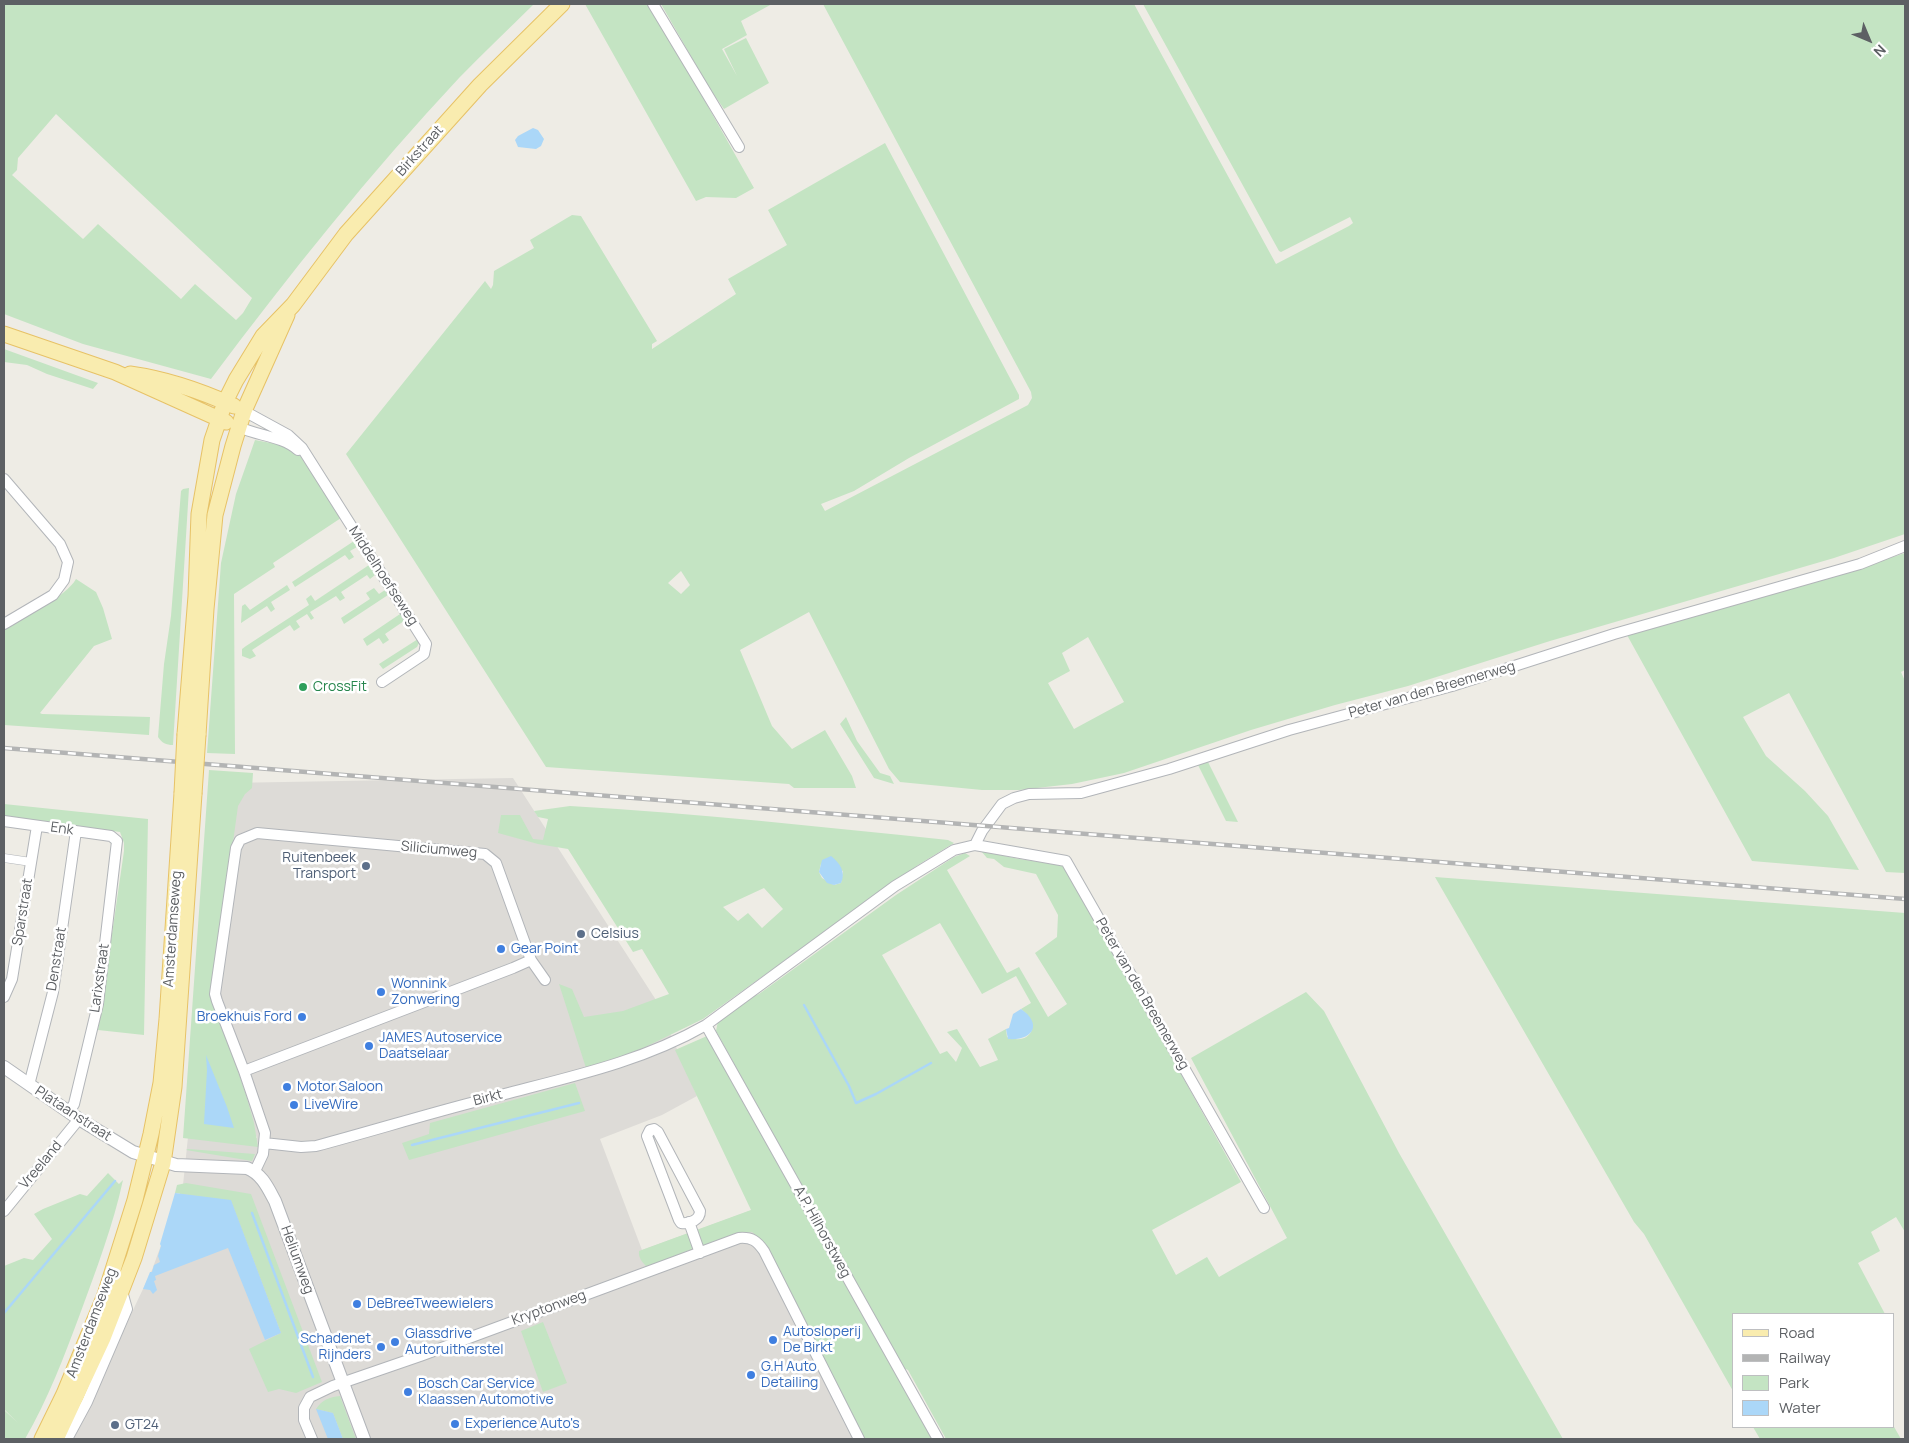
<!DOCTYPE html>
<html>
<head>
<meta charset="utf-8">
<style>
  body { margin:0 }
  #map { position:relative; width:1909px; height:1443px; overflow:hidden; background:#eeece5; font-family:Manrope,sans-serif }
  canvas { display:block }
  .frame { position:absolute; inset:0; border:5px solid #5d6064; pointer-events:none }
  .legend { position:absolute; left:1732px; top:1313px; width:162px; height:115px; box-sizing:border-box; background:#fff; border:1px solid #bebfc1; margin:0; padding:6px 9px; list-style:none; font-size:15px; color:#5d6064 }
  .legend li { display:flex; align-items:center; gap:10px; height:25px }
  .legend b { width:25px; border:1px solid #bebfc1 }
  .north { position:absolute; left:1844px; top:15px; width:50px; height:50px; -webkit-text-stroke:4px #fff; paint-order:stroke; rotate:135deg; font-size:14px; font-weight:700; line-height:20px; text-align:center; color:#5d6064 }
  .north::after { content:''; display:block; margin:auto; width:18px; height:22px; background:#5d6064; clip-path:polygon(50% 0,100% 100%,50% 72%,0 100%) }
</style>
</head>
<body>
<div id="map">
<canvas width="1909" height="1443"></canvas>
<div class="frame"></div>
<ul class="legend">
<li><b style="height:6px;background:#f9ecaf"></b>Road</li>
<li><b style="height:6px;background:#b3b4b4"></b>Railway</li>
<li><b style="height:14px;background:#c4e4c3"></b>Park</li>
<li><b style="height:14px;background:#abd7f8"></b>Water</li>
</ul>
<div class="north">N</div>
</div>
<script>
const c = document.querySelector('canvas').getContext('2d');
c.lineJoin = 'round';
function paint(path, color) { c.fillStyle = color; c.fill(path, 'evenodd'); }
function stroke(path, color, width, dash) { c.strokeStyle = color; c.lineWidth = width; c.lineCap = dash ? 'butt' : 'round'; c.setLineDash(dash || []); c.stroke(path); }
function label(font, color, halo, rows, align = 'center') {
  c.font = font + ' Manrope,sans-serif'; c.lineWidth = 5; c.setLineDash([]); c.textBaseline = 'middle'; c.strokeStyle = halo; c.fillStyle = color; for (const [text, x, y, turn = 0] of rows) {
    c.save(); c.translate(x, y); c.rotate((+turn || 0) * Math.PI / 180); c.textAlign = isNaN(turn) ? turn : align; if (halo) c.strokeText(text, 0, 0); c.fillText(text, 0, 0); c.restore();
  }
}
const industrial = new Path2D(`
  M513,778l143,222 41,96 -35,19 -62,24 42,111 110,-40 106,229h-786l80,-169 31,-85 5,-48 69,1 -48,-117 18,-238z`);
const green = new Path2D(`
  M4,4h530c-25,25 -51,49 -75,74 -89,95 -170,197 -248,301l-128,-35 -79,-30zM56,114l196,184 -9,15 -7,7 -41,-36 -14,15 -83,-75 -15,15 -71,-64 5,-5 1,-12z
  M585,4h65l104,184 -18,10 -30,-1 -10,4z
  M661,4h111l-31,17 6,14 -25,14 15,27 -13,-27 22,-11 23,45 -45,26 -16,-23z
  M823,4h311l142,260 73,-38 4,-3 -3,-6 -69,35 -2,-1 -136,-247h762v530l-71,24 -284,83 -142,45 -73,19 -84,25 -127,43 -52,11 -53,6h-37l-82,-8 -11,-13 -80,-157 -69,38 32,76 20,23 33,-19 27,46 4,12h-62l-5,-4 -243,-17 -200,-313 139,-173 6,8 2,-4 1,-14 40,-23 -4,-8 42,-25 9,1 76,125 -5,3v5l84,-55 -8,-15 59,-34 -19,-35 117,-67 134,252v4l-110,59 -55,33 -33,13 4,7 203,-106 4,-7 -1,-6zM681,571l9,14 -9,9 -13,-11zM1088,637l36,65 -50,27 -26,-46 22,-12 -8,-18z
  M4,349l94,34 -5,6 -46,-15 -20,-9 -23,-3z
  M255,440l37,7 7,7 42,64 -68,45 2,4 -41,27 1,160 -28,-1 14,-190 15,-69z
  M189,488l-16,257c-7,0 -11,-2 -15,-8l6,-73 7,-48 10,-125 2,-2z
  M354,541l3,6 -7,4 4,6 -5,3 -4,-5 -50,32 -3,-5z
  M1905,553v117l-4,2 4,9v192l-19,-1 -97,-179 -46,24 23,39 39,35 23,25 31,54 -107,-9 -125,-226 178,-50z
  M369,565l6,10 -5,4 -3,-4 -26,17 4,6 -5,3 -4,-5 -26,16 4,6 -3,2 -4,-6 -11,7 4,6 -6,4 -4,-6 -38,25 4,6 -6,3 -8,-3v-7l4,-3 63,-41 -3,-6 5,-4 4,6z
  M76,579l20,13 7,16 9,31 -18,7 -54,67 2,1 108,3 -1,18 -145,-10v-96c19,-11 62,-32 72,-50z
  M287,585l3,5 -19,12 4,7 -4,3 -4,-6 -26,17 1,-17 3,-2 5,6z
  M374,588l5,6 6,-4 3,5 -44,29 -3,-6 29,-19 -4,-6z
  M400,614l4,7 -19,13 4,6 -6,4 -4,-6 -12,8 -4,-7z
  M418,639l1,4 -2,4 -34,22 -4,-5z
  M846,717l11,24 23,32 10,3 4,8 -20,-6 -34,-54z
  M1208,762l30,60 -12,-1 -28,-56z
  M209,770l44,3 -1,15 -7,6 -7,12 -26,188 34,101 8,28 4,24 -75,-9z
  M4,804l144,15 -4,216 -46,-5 26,-179v-8l-4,-11 -116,-16z
  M570,806c126,7 252,21 378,34l6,3 -36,22 -215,154 -64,31 -53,18 -27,-84 13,5 12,28 39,-6 46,-17 -27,-45 -9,3 -65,-103 -30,-5 -40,-11 3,-18h19l13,24 10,1 5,-21 -10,-2 -4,-6zM821,864l22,7 -2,12 -7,2 -12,-7 -3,-6zM764,888l19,21 -21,19 -14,-15 -10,8 -15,-14z
  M981,851l38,8 43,6 75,130 104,187 -89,48 24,45 31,-18 12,20 68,-39 -96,-180 115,-66 18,19 75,142 164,286h-617l-38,-69 -7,-3 -185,-336 2,-10 34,-24 7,-3 137,-99 58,-38 11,-4 5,3 -23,14 60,103 12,-6 29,50 19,-13 -32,-51 22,-16 1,-22 -22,-41 -32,-7 -10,-8 -7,-1zM940,923l42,71 34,-18 15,27 -10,6c22,17 8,37 -14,28l-1,-8 -18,10 10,21 -18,7 -23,-38 -10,3 15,16 -6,14 -9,-11 -7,3 -58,-99z
  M1435,877l470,36v319l-9,-15 -25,15 9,19 -22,12 27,51h-152v77l-89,-157 -10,-12z
  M707,1036l229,403h-73l-100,-198 -11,-9 -9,1 -96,34c-4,-4 -9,-9 -8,-16l112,-41 -76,-160z
  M575,1083l10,28 -176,49 -7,-17 27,-9 1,-11z
  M188,1149l67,5 -3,7 -66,-11z
  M108,1173l11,11 4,-4c-10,46 -27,90 -43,134 -16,43 -32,85 -55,125h-21v-29l14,13 -14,-14v-143l20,-8 9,2 19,-21 -18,-25 9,-5 37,-15 7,2z
  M186,1183l65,11 71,188 -26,11 -17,-4 -11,3 -19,-43 32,-16 -50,-132 -56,-8 2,-8z
  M543,1322l24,61 -24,9 -22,-61z
  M340,1396l16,43h-13l-10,-26 -17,-4c6,-9 13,-12 24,-13z
  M1893,1425l8,14h-141l-7,-12h140z`);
const water = new Path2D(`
  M533,128l5,2 6,9 -3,7 -5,3 -18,-2 -3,-7 3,-4z
  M831,856c9,7 15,16 10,27l-7,2 -7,-2 -8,-11 3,-12z
  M1021,1009c22,15 12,32 -13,30l-2,-10 3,-1 4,-14z
  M206,1055l21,52 7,21 -30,-4 3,-54z
  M175,1193l56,7 50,133 -16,7 -37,-92 -73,28 1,4 -2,1 3,9 -4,4 -3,-4 -7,-1 7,-17h2l2,-7 6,-3 -2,-6 3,-10 -1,-2z
  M316,1409l17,4 10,26h-15z`);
const stream = new Path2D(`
  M804,1005l45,81 7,17 20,-9 55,-31
  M412,1145l167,-42
  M252,1213l61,164
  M4,1313l111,-132`);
const pedestrian = new Path2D(`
  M4,858l27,4`);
const minor = new Path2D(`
  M653,4l86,143
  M244,411l44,24 14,13 124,196 -2,10 -42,28
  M239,427c19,9 43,9 59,23
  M4,479l56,65 8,18 -4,18 -11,15 -49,29
  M4,821l107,15 6,5 -19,163 -24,100 -5,8
  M975,845l91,16 198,347
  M531,960l14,20
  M4,997l8,-18 25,-153
  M706,1025l232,414
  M244,1071l269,-103 18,-8 -35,-97 -11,-9 -228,-21 -17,7 -4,8 -21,146 2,7 27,70 21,62 -2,21 -8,17
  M29,1085l24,-93 23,-161
  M654,1129l4,3 42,79c0,9 -10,13 -19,12l-2,-3 -32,-84 3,-6z
  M264,1143l37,4 15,-1c56,-15 111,-32 166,-46 77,-21 154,-35 224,-75l189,-139 59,-36 21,-5 7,-14 20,-27 12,-6 15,-4 52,-1 88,-24 120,-39 163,-44 162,-52 246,-70 45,-18
  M4,1211l75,-92
  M689,1222l11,31
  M67,1439l20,-37 40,-93 -5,-18
  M312,1439l-8,-19v-12l6,-11 23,-11 87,-30 319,-118c13,-1 18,3 25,13l95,188`);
const tertiary = new Path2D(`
  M4,1067l75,52 54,33 43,13 71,3c15,6 21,20 28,33l89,238`);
const primary = new Path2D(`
  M4,334l111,38 111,50
  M130,374c36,5 71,17 104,32
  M185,734l11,-138 3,-82 13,-74 13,-38 11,-22 27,-44 30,-31 53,-71 134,-149 82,-81
  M198,735l8,-126 9,-94 18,-69 11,-35 43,-96
  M42,1439l22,-45 41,-99 30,-95 16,-66 10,-51 6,-64 15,-226
  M56,1439l47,-101 31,-80 29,-95 11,-76 20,-293`);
const rail = new Path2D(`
  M4,748l1901,151`);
const primaryBridge = new Path2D(`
  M182,793l3,-59
  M194,794l4,-59`);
const markers = [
  [303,687,5,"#2e9e5b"],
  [366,866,5,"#5c6f8a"],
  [581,934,5,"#5c6f8a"],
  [501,949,5,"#3f7fe0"],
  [381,992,5,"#3f7fe0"],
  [302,1017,5,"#3f7fe0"],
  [369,1046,5,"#3f7fe0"],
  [287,1087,5,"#3f7fe0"],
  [294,1105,5,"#3f7fe0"],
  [357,1304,5,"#3f7fe0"],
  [773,1340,5,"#3f7fe0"],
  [395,1342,5,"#3f7fe0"],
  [381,1347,5,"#3f7fe0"],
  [751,1375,5,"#3f7fe0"],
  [408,1392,5,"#3f7fe0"],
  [455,1424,5,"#3f7fe0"],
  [115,1425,5,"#5c6f8a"]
];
const streetNames = [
  ["Birkstraat",420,151,-48],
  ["Middelhoefseweg",383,576,57],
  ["Peter van den Breemerweg",1432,690,-16],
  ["Enk",62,829,8],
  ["Siliciumweg",439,850,5],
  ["Sparstraat",23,912,-81],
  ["Amsterdamseweg",173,929,-86],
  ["Denstraat",57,959,-81],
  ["Larixstraat",100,978,-82],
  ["Peter van den Breemerweg",1142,994,60],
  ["Birkt",488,1098,-15],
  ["Plataanstraat",73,1114,33],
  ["Vreeland",41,1165,-50],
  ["A.P. Hilhorstweg",822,1232,61],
  ["Heliumweg",297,1260,70],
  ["Kryptonweg",549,1308,-20],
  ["Amsterdamseweg",92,1323,-69]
];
const leisureNames = [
  ["CrossFit",313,687]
];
const serviceNames = [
  ["Ruitenbeek",356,858,"right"],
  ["Transport",356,874,"right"],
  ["Celsius",591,934],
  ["GT24",125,1425]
];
const shopNames = [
  ["Gear Point",511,949],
  ["Wonnink",391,984],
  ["Zonwering",391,1000],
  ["Broekhuis Ford",292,1017,"right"],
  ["JAMES Autoservice",379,1038],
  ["Daatselaar",379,1054],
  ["Motor Saloon",297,1087],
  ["LiveWire",304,1105],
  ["DeBreeTweewielers",367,1304],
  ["Autosloperij",783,1332],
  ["De Birkt",783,1348],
  ["Glassdrive",405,1334],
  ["Autoruitherstel",405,1350],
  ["Schadenet",371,1339,"right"],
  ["Rijnders",371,1355,"right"],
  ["G.H Auto",761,1367],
  ["Detailing",761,1383],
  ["Bosch Car Service",418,1384],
  ["Klaassen Automotive",418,1400],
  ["Experience Auto's",465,1424]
];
paint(industrial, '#dddbd7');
paint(green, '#c4e4c3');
paint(water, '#abd7f8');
stroke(stream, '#abd7f8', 2.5);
stroke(pedestrian, '#b2b5b9', 9);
stroke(minor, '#b2b5b9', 12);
stroke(tertiary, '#b2b5b9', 14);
stroke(primary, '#e7c266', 17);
stroke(pedestrian, '#fff', 8);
stroke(minor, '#fff', 10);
stroke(tertiary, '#fff', 12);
stroke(primary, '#f9ecaf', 15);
stroke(rail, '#b3b4b4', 4.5);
stroke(rail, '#fff', 2.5, [8]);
stroke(primaryBridge, '#e7c266', 17, []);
stroke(primaryBridge, '#f9ecaf', 15);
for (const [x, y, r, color] of markers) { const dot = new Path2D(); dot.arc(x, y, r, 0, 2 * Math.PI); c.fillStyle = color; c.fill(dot); stroke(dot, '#fff', 2); }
label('14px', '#5d6064', '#fff', streetNames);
label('14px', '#27864d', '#fff', leisureNames, 'left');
label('14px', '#4e5e75', '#fff', serviceNames, 'left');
label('14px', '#366cbe', '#fff', shopNames, 'left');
</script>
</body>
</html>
